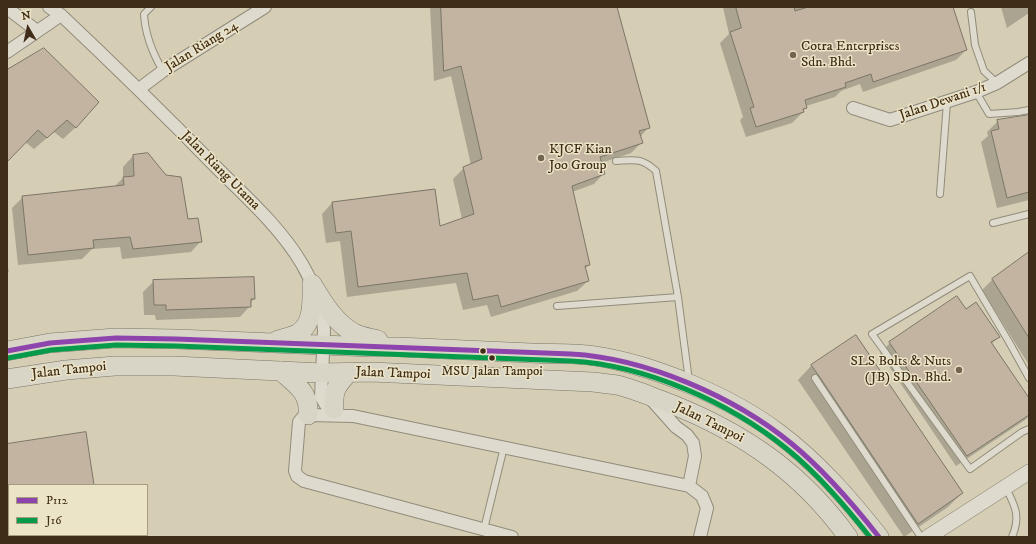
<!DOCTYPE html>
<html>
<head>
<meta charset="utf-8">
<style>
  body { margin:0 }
  #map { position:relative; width:1036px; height:544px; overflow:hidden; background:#d5ceb5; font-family:"IM FELL DW Pica",serif }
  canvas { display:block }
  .frame { position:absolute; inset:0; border:8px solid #402d19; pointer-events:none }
  .legend { position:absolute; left:8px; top:484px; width:140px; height:52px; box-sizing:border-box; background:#ece4c6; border:1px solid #a79b81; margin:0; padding:5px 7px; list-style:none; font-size:12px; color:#402d19 }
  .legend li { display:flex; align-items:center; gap:8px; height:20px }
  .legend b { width:20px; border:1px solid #a79b81 }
  .north { position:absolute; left:8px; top:8px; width:40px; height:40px; -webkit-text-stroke:3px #ece4c6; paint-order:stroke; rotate:351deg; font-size:11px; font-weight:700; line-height:16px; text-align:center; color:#402d19 }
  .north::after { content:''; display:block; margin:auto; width:14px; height:18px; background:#402d19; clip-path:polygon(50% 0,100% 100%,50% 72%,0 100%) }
</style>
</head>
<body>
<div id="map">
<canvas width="1036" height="544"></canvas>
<div class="frame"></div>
<ul class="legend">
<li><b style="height:5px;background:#8e44ad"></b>P112</li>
<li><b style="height:5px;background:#069a4b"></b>J16</li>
</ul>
<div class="north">N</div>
</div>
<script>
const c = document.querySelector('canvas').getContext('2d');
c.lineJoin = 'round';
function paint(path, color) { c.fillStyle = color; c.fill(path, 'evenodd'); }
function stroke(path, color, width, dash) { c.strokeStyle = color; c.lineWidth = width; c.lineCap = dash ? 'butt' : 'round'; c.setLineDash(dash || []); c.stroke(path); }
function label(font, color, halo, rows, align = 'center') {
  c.font = font + ' "IM FELL DW Pica",serif'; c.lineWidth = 3; c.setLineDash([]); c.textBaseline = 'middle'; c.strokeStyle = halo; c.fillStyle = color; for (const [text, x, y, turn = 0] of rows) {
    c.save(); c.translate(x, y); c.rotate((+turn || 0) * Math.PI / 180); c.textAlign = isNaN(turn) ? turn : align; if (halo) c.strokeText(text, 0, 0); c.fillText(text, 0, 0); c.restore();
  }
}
const shadow = new Path2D(`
  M430,7h186l33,120 -9,10 2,5 -11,11 -30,10 3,10 -10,11 -22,8 17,73 -4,4 3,12 -11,10 -86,26 -4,-12 -24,5 -7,-27 -109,14 -7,-56 -14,2 -4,-29 10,-11 107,25 23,-9 -9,-40 11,-11 7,-3 -20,-89 -17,5z
  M723,7h229l14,43 -10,10 -93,32 -3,-8 -19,7 -6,6 -29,9 -3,6 -11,11 -46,14 -6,-17 3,-3 -23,-74 9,-9z
  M1001,7h28v6l-22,15z
  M43,50l33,77 -13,12 -9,-7 -20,17 -9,-7 -18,18v-89z
  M1029,116v84l-32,8 -16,-66 7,-6 -1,-4 11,-11z
  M133,156l54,64 14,21 -10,11 -69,7 -2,-12 -28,2 -10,10 -64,6 -6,-57 11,-11 91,-10 9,-9v-11z
  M1029,254v111l-47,-75 11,-11z
  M7,265l2,6 -2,2z
  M154,281l100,18 -4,4v3l-10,11 -84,3 -1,-5h-11l-1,-23z
  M966,311l33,26 -8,7 38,56v16l-4,4 -69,46 -76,-113 10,-10z
  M856,337l106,156 -14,14 -44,30 -106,-157 13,-14z
  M7,445l86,40h-84v32l-2,1z`);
const building = new Path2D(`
  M441,7h176l33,121 -11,3 4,12 -43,14 5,17 -33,12 18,79 -5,1 4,15 -88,26 -3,-12 -25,5 -6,-27 -109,14 -7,-56 -15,2 -4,-31 103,-13 5,37 34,-12 -11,-47 19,-8 -21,-93 -17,5z
  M736,7h58l1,4 13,-4h145l14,43 -94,32 -2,-8 -26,9 1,4 -41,13 2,8 -4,1 1,3 -48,15 -6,-19 4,-1 -24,-75 11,-4z
  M44,48l55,54 -23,26 -9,-8 -20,18 -9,-8 -31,32v-92z
  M1029,115v77l-22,6 -16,-67 8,-2 -2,-9z
  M148,153l18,22 15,2 7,42 10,-1 4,24 -69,7 -3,-12 -37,3 1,8 -66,7 -6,-59 102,-11 -1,-8 11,-1 -1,-21z
  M1029,252v86l-37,-59z
  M254,277l1,22h-4v8l-85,3v-5h-12l-1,-25z
  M957,296l9,13 10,-7 24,35 -9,5 38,56v17l-62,41 -78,-114z
  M856,335l107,158 -45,31 -99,-148 -8,-11z
  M86,432l8,53h-87v-41z`);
const service = new Path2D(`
  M151,7l-7,7c1,20 9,40 19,57
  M971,12l4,33 9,26 13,12
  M976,92l13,22 29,-2 11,-2
  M616,161c18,-1 25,-4 40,10l22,126 11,84
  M940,194l7,-92
  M993,223l36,-9
  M557,306l121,-9
  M815,378l106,159
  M1029,378l-20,-36 -39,-66 -98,58 98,135 52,-37 7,-3
  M1006,488c9,18 15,28 6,49
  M484,529l20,-82`);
const minor = new Path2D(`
  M49,7l12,8c53,50 105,101 156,153 30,30 63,59 85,96 11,19 20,43 22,66l-3,67 5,8 10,5
  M7,8l30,23
  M7,52l54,-37
  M139,89l24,-18 102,-64
  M853,108l37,12 86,-28 21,-9 32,-20
  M651,399l25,28 11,8 6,8 2,13 -6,30
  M512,537l-208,-56 -7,-5 -2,-5 4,-49 4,-5 5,-2 45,1 336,70 13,10 5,12 -7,29`);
const tertiary = new Path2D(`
  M928,537l101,-65`);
const primary = new Path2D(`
  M312,284c11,18 23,39 42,49 7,4 17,5 24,7
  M278,340c6,-2 13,-3 19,-6 17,-9 15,-34 15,-50
  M7,351l43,-8 66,-5 60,1 195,8h27c44,2 89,4 133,6 21,1 43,0 64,3 59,9 135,41 183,77 39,29 71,66 101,104
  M281,371c15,14 29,21 27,44
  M7,379l59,-9 49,-4h59l148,7 49,-1 222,10c8,1 16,2 24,3 18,4 37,13 54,19 73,29 131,69 177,133
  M334,409c-1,-20 2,-22 14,-36`);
const bus1 = new Path2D(`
  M7,351l43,-8 66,-5 60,1 395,15c75,4 164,43 221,90 33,27 61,60 87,93`);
const bus2 = new Path2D(`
  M8,358l43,-8 65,-5 60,1 395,15c74,4 158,41 216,88 31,25 58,57 83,88`);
const markers = [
  [793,55,4,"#746550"],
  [541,158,4,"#746550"],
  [483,351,3.5,"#402d19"],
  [492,358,3.5,"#402d19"],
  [959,370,4,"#746550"]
];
const busNames = [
  ["MSU Jalan Tampoi",492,372]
];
const streetNames = [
  ["Jalan Riang 24",202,47,-32],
  ["Jalan Dewani 1/1",943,102,-19],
  ["Jalan Riang Utama",220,171,45],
  ["Jalan Tampoi",69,371,-6],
  ["Jalan Tampoi",393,374,2],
  ["Jalan Tampoi",709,423,26]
];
const poiNames = [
  ["Cotra Enterprises",801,47],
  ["Sdn. Bhd.",801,63],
  ["KJCF Kian",549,150],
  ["Joo Group",549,166],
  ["SLS Bolts & Nuts",951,362,"right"],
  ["(JB) SDn. Bhd.",951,378,"right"]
];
paint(shadow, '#0003');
paint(building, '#c2b4a1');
stroke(building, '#7c7566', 1);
stroke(service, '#918b7b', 8);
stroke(minor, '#918b7b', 14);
stroke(tertiary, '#918b7b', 16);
stroke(primary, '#7c7566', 20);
stroke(service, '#dedbce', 6);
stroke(minor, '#dedbce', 12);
stroke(tertiary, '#dedbce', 15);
stroke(primary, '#d8d5c6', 19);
stroke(bus1, '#8e44ad', 5);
stroke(bus2, '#069a4b', 5);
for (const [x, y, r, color] of markers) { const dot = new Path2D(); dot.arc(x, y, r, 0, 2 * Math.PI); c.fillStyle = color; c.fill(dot); stroke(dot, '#ece4c6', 1.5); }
label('13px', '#402d19', '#ece4c6', busNames);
label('14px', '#402d19', '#ece4c6', streetNames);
label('14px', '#402d19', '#ece4c6', poiNames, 'left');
</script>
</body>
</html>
